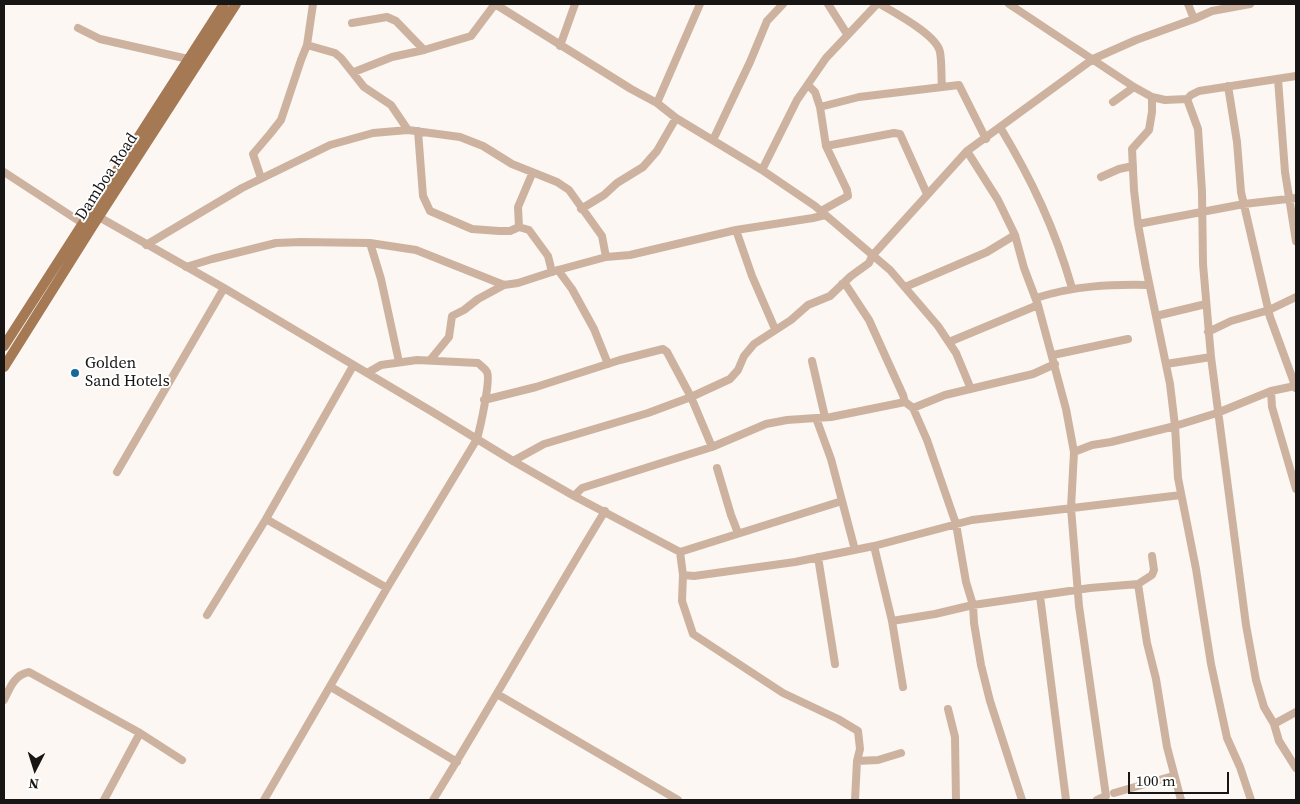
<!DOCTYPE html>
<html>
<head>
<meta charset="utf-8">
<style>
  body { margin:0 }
  #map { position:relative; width:1300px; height:804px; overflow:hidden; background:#fcf7f2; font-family:"Source Serif 4",serif }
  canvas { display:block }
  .frame { position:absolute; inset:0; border:5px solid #181615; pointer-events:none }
  .north { position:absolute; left:10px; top:744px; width:50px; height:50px; -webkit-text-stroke:4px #fff; paint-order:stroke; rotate:185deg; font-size:14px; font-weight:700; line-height:20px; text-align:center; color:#181615 }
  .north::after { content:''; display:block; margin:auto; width:18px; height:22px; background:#181615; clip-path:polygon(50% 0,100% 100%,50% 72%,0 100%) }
  .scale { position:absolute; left:1128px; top:772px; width:101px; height:22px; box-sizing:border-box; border:2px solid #181615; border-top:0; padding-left:6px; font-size:15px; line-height:18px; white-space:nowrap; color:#181615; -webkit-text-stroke:4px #fff; paint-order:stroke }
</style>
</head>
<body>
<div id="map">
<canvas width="1300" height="804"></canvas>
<div class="frame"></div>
<div class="north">N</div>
<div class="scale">100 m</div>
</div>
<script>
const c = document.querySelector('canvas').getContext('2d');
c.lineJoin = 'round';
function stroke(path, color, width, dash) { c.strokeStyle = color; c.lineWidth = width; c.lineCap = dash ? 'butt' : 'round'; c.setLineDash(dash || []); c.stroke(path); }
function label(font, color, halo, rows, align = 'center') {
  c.font = font + ' "Source Serif 4",serif'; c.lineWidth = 4; c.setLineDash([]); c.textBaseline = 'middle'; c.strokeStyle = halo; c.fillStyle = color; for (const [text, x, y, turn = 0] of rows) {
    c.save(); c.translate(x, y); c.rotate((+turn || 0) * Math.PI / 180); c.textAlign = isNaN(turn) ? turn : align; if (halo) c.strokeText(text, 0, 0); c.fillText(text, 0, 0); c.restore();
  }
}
const minor = new Path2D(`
  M495,4l136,85 26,14 19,15 86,52 53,36 75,64 48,56 18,27 15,36
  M828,4l19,30
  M880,4c15,9 57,31 60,48 2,11 1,23 2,35
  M1009,4l125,83 18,10 13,3 22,-1 4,-4 8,-4 97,-15
  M1188,4l6,15
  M352,23l35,-6 9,4 28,29
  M78,28l22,11 88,20
  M307,45l28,8 6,5 23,29 27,18 17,25
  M560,46l15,-42
  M354,72l38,-15 32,-7 47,-14 24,-32
  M1278,79l7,93 11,69
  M808,85l7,7 5,15 6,39 21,44 1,6 -27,15
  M1228,86l9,56 4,50 29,125 26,71
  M1152,97v15l-3,18 -17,19 2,41 4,34 8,44 24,116 5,42 3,52 18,91 15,95 16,74 13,29 11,33
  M1187,99l11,30 4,63 1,72 8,93 35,268 10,55 8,27 10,17 5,17 17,27
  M1113,102l21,-15
  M657,103l43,-99
  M820,107l39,-10 100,-12 27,54
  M1000,127c32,53 55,102 72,161
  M418,131l5,65 7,15 42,18 27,2h11l9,-4 10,3 19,26 4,16
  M713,140l37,-78 17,-41 16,-17
  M826,146l68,-13 6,1 27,60
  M967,151l31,49 17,35 9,33 14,37 28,104 8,43 -3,56 8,98 27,190 -9,4
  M762,170l35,-70 29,-42 51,-54
  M4,172l78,51
  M1101,177l18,-8 14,-3
  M261,178l-8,-24 17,-20 11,-14 20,-60 6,-15 6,-41
  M581,209l23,-14 13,-12 26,-16 14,-16 19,-33
  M99,217l125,71 207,123 82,50 61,35 106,56 3,23 11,1 101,-14 79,-16 98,-26 209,-25
  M1138,224l106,-20 52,-6
  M519,227l-1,-20 14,-33
  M736,230l16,46 23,53
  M370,243l11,36 18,83
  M146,245l96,-57 88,-43 43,-12 35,-3 52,7 23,9 29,18 45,18 12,8 33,46 4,21
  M186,267l26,-8 64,-16 25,-1 69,1 46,7 88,35 14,-2 40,-13 48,-13 24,-2 106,-25 77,-12 12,-3
  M558,270l14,19 22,40 14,35
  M842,284l4,1 23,35 34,75 2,7 8,6 14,32 29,84 10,58 7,23 1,18 7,42 9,36 32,99
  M905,287l82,-35 28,-17
  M1036,298c37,-12 74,-14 113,-13
  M1156,316l50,-12
  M1208,332l23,-11 38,-11 27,-13
  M949,342l89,-37
  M1053,355l75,-16
  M431,359l18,-22 3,-21 12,-6 14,-11 26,-14
  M812,361l13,56
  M1166,364l45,-7
  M1271,391l1,16 24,82
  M484,400l52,-13 84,-27 43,-11 4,3 24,45 21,50
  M913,408l32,-13 88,-21 22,-10
  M816,418l15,41 24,91
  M1074,452l18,-7 19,-3 64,-16 42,-13 54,-22 24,-5
  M513,461l31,-17 104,-31 43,-16 39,-18 8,-9 6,-14 10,-12 37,-24 17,-15 22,-9 21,-20 18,-13 3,-7 95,-105 126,-92 43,-19 58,-21 18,-8 38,-7
  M717,468l14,47 7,18
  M117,472l107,-184
  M574,496l8,-8 130,-41 54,-23 21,-4 44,-3 74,-15
  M266,519l121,69
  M874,546l18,75 11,66
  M680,552l162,-51
  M818,557l17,107
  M683,575l-1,26 11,33 90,59 55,26 20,12 2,18 -3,12 -2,39
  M1138,584l9,59 9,36 11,68 14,53
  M1040,596l26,204
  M207,615l59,-96 87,-153
  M892,621l43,-7 38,-9 117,-17 48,-4 14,-9 2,-5 -2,-14
  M331,687l126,75
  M497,694l181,106
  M4,700c6,-12 10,-25 25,-28l111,61 42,27
  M948,709l7,28 1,63
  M1274,724l22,-12
  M857,761l21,-1 23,-7
  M1114,793l59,-17
  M104,800l36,-67
  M264,800l123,-212 90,-149c3,-11 14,-59 10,-67 -2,-4 -6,-6 -9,-9l-61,-3 -36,5 -14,8
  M433,800c59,-95 113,-193 172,-289`);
const major = new Path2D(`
  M4,346l220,-342
  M4,367l88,-140 144,-223`);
const markers = [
  [75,373,5,"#12699a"]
];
const streetNames = [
  ["Damboa Road",107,177,-57]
];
const poiNames = [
  ["Golden",85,364],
  ["Sand Hotels",85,382]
];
stroke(minor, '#cdb39f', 8);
stroke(major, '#a57954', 10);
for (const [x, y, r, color] of markers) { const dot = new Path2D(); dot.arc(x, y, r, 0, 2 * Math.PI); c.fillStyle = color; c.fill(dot); stroke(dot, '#fff', 2); }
label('16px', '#181615', '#fff', streetNames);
label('16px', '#181615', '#fff', poiNames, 'left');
</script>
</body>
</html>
